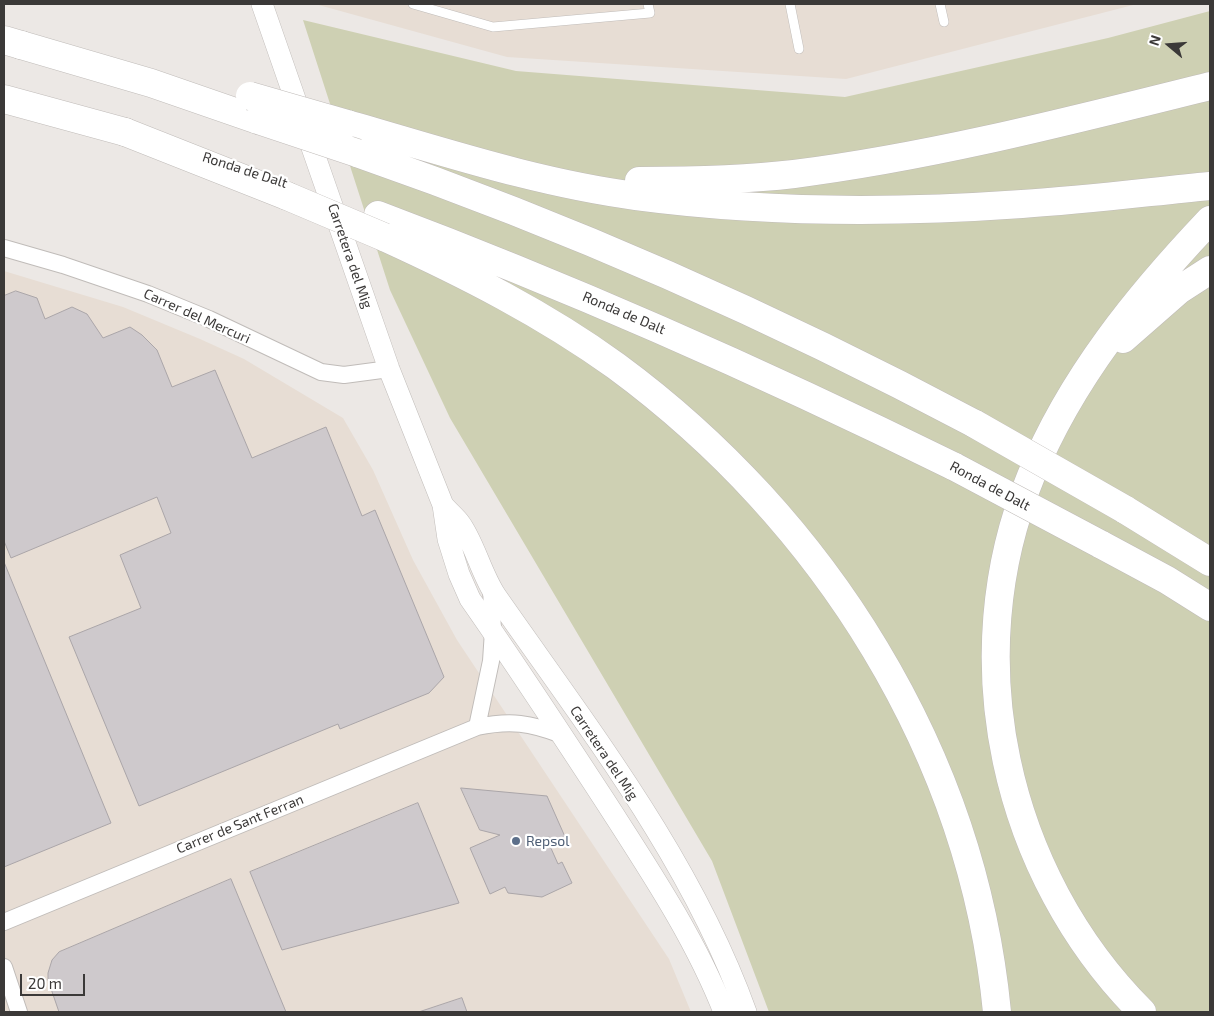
<!DOCTYPE html>
<html>
<head>
<meta charset="utf-8">
<style>
  body { margin:0 }
  #map { position:relative; width:1214px; height:1016px; overflow:hidden; background:#ece8e5; font-family:"Exo 2",sans-serif }
  canvas { display:block }
  .frame { position:absolute; inset:0; border:5px solid #3b3938; pointer-events:none }
  .north { position:absolute; left:1144px; top:20px; width:50px; height:50px; -webkit-text-stroke:4px #fff; paint-order:stroke; rotate:288deg; font-size:14px; font-weight:700; line-height:20px; text-align:center; color:#3b3938 }
  .north::after { content:''; display:block; margin:auto; width:18px; height:22px; background:#3b3938; clip-path:polygon(50% 0,100% 100%,50% 72%,0 100%) }
  .scale { position:absolute; left:20px; top:974px; width:65px; height:22px; box-sizing:border-box; border:2px solid #3b3938; border-top:0; padding-left:6px; font-size:15px; line-height:18px; white-space:nowrap; color:#3b3938; -webkit-text-stroke:4px #fff; paint-order:stroke }
</style>
</head>
<body>
<div id="map">
<canvas width="1214" height="1016"></canvas>
<div class="frame"></div>
<div class="north">N</div>
<div class="scale">20 m</div>
</div>
<script>
const c = document.querySelector('canvas').getContext('2d');
c.lineJoin = 'round';
function paint(path, color) { c.fillStyle = color; c.fill(path, 'evenodd'); }
function stroke(path, color, width, dash) { c.strokeStyle = color; c.lineWidth = width; c.lineCap = dash ? 'butt' : 'round'; c.setLineDash(dash || []); c.stroke(path); }
function label(font, color, halo, rows, align = 'center') {
  c.font = font + ' "Exo 2",sans-serif'; c.lineWidth = 4.5; c.setLineDash([]); c.textBaseline = 'middle'; c.strokeStyle = halo; c.fillStyle = color; for (const [text, x, y, turn = 0] of rows) {
    c.save(); c.translate(x, y); c.rotate((+turn || 0) * Math.PI / 180); c.textAlign = isNaN(turn) ? turn : align; if (halo) c.strokeText(text, 0, 0); c.fillText(text, 0, 0); c.restore();
  }
}
const built = new Path2D(`
  M315,4h822l-291,75 -339,-22z
  M4,271l119,36 77,32 44,20 99,59 30,52 40,90 44,80 212,319 22,53h-687z`);
const green = new Path2D(`
  M1210,11v1001h-441l-57,-151 -262,-443 -60,-128 -87,-270 213,51 329,26 263,-59z`);
const building = new Path2D(`
  M16,291l21,7 8,21 27,-12 15,7 16,24 27,-11 12,8 15,15 15,37 43,-17 37,88 74,-31 36,89 13,-6 69,167 -15,16 -89,36 -2,-5 -199,82 -70,-169 72,-29 -21,-53 51,-22 -14,-36 -146,61 -7,-17v-245z
  M4,562l107,261 -107,44z
  M461,788l86,8 19,43 -20,-2 12,27 4,-2 10,21 -30,14 -34,-4 -3,-6 -15,7 -20,-46 30,-13 -20,-5z
  M418,803l41,100 -177,47 -32,-78z
  M231,879l55,133h-227l-11,-32v-7l4,-13 7,-8z
  M462,998l5,14h-48z`);
const service = new Path2D(`
  M413,4l80,23 157,-14 -2,-9
  M790,4l9,45
  M940,4l4,18`);
const minor = new Path2D(`
  M4,248l59,17 85,29 61,25 112,53 23,3 45,-6
  M477,727l14,-66 2,-30 -2,-43
  M4,922l473,-195c34,-7 53,-4 85,8
  M4,967l15,45`);
const tertiary = new Path2D(`
  M262,4l127,365 54,136 5,34 11,35 11,25c47,67 92,136 137,205 43,67 88,134 117,208
  M443,505c5,6 11,11 16,17 15,19 22,52 37,74 92,132 195,263 250,416`);
const trunk = new Path2D(`
  M4,40l17,5
  M4,99l121,33`);
const motorway = new Path2D(`
  M21,45l130,38 107,37
  M347,124c95,27 190,59 289,72 128,17 258,17 386,8 63,-4 126,-12 188,-18
  M125,132l162,64
  M357,153c213,74 419,165 618,271
  M639,181c52,0 104,-1 155,-7 141,-18 279,-54 416,-88
  M378,215c197,74 388,159 577,252
  M384,237c81,37 160,77 232,129 208,153 356,387 381,646
  M1123,339l56,-49 31,-20
  M1124,509l86,53
  M1100,544l67,36 43,27
  M1142,1012c-138,-138 -186,-354 -111,-536 40,-98 107,-180 179,-256`);
const motorwayBridge = new Path2D(`
  M250,96l97,28
  M258,120l99,33
  M287,196l97,41
  M975,424l149,85
  M955,467l145,77`);
const markers = [
  [516,841,5,"#5c6f8a"]
];
const streetNames = [
  ["Ronda de Dalt",245,170,18],
  ["Carretera del Mig",350,256,71],
  ["Ronda de Dalt",624,313,23],
  ["Carrer del Mercuri",197,316,24],
  ["Ronda de Dalt",990,486,28],
  ["Carretera del Mig",604,753,56],
  ["Carrer de Sant Ferran",240,824,-22]
];
const serviceNames = [
  ["Repsol",526,841]
];
paint(built, '#e7ddd4');
paint(green, '#ced0b3');
paint(building, '#cec9cc');
stroke(building, '#aba6a9', 1);
stroke(service, '#c0bcb9', 10);
stroke(minor, '#c0bcb9', 18);
stroke(tertiary, '#c0bcb9', 22);
stroke(trunk, '#c0bcb9', 29);
stroke(motorway, '#c0bcb9', 29);
stroke(service, '#fff', 9);
stroke(minor, '#fff', 16);
stroke(tertiary, '#fff', 21);
stroke(trunk, '#fff', 28);
stroke(motorway, '#fff', 28);
stroke(motorwayBridge, '#c0bcb9', 29, []);
stroke(motorwayBridge, '#fff', 28);
for (const [x, y, r, color] of markers) { const dot = new Path2D(); dot.arc(x, y, r, 0, 2 * Math.PI); c.fillStyle = color; c.fill(dot); stroke(dot, '#fff', 2); }
label('14px', '#3b3938', '#fff', streetNames);
label('14px', '#4e5e75', '#fff', serviceNames, 'left');
</script>
</body>
</html>
